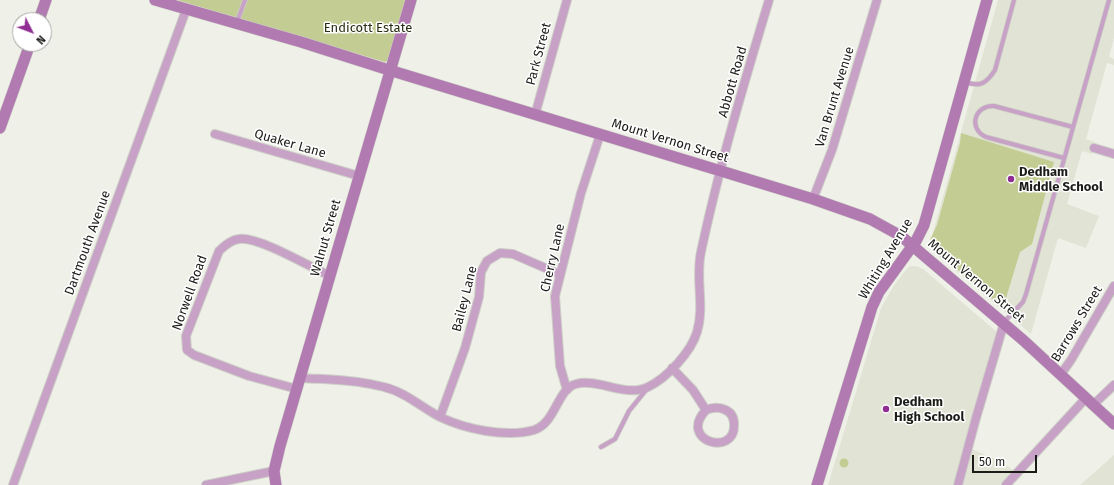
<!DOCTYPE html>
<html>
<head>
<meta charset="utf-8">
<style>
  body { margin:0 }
  #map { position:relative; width:1114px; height:485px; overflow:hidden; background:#eff0e8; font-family:"Fira Sans",sans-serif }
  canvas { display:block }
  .north { position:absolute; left:12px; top:12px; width:40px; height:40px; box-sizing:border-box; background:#fff; border:1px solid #a4a4a3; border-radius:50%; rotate:132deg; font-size:11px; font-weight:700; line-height:16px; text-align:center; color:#1b1c18 }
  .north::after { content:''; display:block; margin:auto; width:14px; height:18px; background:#902d93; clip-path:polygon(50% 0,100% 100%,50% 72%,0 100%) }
  .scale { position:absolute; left:972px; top:455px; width:65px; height:18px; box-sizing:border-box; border:2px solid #1b1c18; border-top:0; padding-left:5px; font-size:12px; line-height:14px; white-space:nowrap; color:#1b1c18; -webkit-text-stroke:3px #fff; paint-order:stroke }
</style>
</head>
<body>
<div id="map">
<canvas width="1114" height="485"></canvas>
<div class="north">N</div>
<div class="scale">50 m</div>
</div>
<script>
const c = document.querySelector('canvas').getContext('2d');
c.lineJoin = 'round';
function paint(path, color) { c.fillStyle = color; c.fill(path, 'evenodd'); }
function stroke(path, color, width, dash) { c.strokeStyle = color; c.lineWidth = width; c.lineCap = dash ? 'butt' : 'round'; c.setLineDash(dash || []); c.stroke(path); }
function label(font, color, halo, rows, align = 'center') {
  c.font = font + ' "Fira Sans",sans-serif'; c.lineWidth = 3; c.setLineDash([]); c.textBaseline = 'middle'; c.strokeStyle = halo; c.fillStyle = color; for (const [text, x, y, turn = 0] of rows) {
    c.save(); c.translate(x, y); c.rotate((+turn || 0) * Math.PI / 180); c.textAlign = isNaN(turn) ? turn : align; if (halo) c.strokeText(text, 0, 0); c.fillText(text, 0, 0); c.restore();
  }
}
const built = new Path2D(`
  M998,0h116v38l-5,19 5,2v6l-7,-2 -21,76 9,3 -3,12 -10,-3 -15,53 32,12 -13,32 -28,-10 -27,96 -97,-82 -4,-9z
  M910,266h6l7,3 81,69 -32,111 30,13 19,14 -9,9h-184l53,-177 12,-21 11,-15z
  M1114,455v30h-34z`);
const green = new Path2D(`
  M177,0h230l-18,60 -4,2z
  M961,133l93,29 -22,82 -12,8 -17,56 -68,-58 -5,-10 7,-15 23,-82z
  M839.5 463a4.5 4.5 0 1 1 9 0a4.5 4.5 0 1 1-9 0Z`);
const lane = new Path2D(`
  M237,22l8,-22
  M965,82c15,5 21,2 30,-12l19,-70
  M1064,158l-78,-21c-18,-8 -12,-32 8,-31l79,21
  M1004,322l19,-20 3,-8 83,-294
  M601,447l14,-8 14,-28 17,-21`);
const street = new Path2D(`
  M535,115l32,-115
  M215,134l144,42
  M1094,148l20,6
  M813,199l19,-49 45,-150
  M672,368l21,22 13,20c12,-5 28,-1 28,14 2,34 -57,17 -28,-14
  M1061,374l10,-14 43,-74
  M300,377c9,3 15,1 24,2 20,1 41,3 60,8 21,5 37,20 56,30 25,12 66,21 94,13 22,-7 23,-41 42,-46 23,-6 50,14 72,3 19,-9 43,-35 49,-55 8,-27 -2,-54 4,-80 18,-85 43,-169 68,-252
  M297,389l-48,-13 -55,-21 -7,-5 -1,-14 33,-85c6,-6 12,-11 20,-12 19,-3 71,28 91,37
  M567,390l-7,-24 -5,-70 26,-103 19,-58
  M1093,405l21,-20
  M440,417l25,-69 14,-51 2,-25 6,-11 13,-8 13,1 46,20
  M13,485l173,-475
  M206,485l68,-14
  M958,485l18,-67 28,-95
  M1006,485l80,-87`);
const secondary = new Path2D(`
  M155,0l146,42 88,28 424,129 57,20 31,17 122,104 91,84
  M39,20l7,-20
  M0,128l30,-84
  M276,485l-2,-14 6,-25 131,-446
  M817,485l55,-178 7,-15 37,-51 8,-16 63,-225`);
const markers = [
  [1011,179,4,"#902d93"],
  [886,409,4,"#902d93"]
];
const parkNames = [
  ["Endicott Estate",368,28]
];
const streetNames = [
  ["Park Street",539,54,-75],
  ["Abbott Road",733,82,-74],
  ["Van Brunt Avenue",835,97,-73],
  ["Mount Vernon Street",670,141,17],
  ["Quaker Lane",290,144,16],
  ["Walnut Street",326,238,-74],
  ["Dartmouth Avenue",88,243,-70],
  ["Cherry Lane",553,258,-77],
  ["Whiting Avenue",886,259,-59],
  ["Mount Vernon Street",976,281,40],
  ["Norwell Road",190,293,-70],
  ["Bailey Lane",465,299,-76],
  ["Barrows Street",1077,324,-59]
];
const poiNames = [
  ["Dedham",1019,172],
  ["Middle School",1019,187],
  ["Dedham",894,402],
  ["High School",894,417]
];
paint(built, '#e1e4d4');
paint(green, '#c3cd93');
stroke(lane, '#cdcec7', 5.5);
stroke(street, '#cdcec7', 10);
stroke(secondary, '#cdcec7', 12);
stroke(lane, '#c7a1c6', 4);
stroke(street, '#c7a1c6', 8);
stroke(secondary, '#b17ab1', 11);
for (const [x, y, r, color] of markers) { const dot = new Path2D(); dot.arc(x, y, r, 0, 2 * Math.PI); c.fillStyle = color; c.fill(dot); stroke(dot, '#fff', 1.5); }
label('13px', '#292d10', '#fff', parkNames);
label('13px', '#1b1c18', '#fff', streetNames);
label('bold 13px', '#1b1c18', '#fff', poiNames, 'left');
</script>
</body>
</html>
